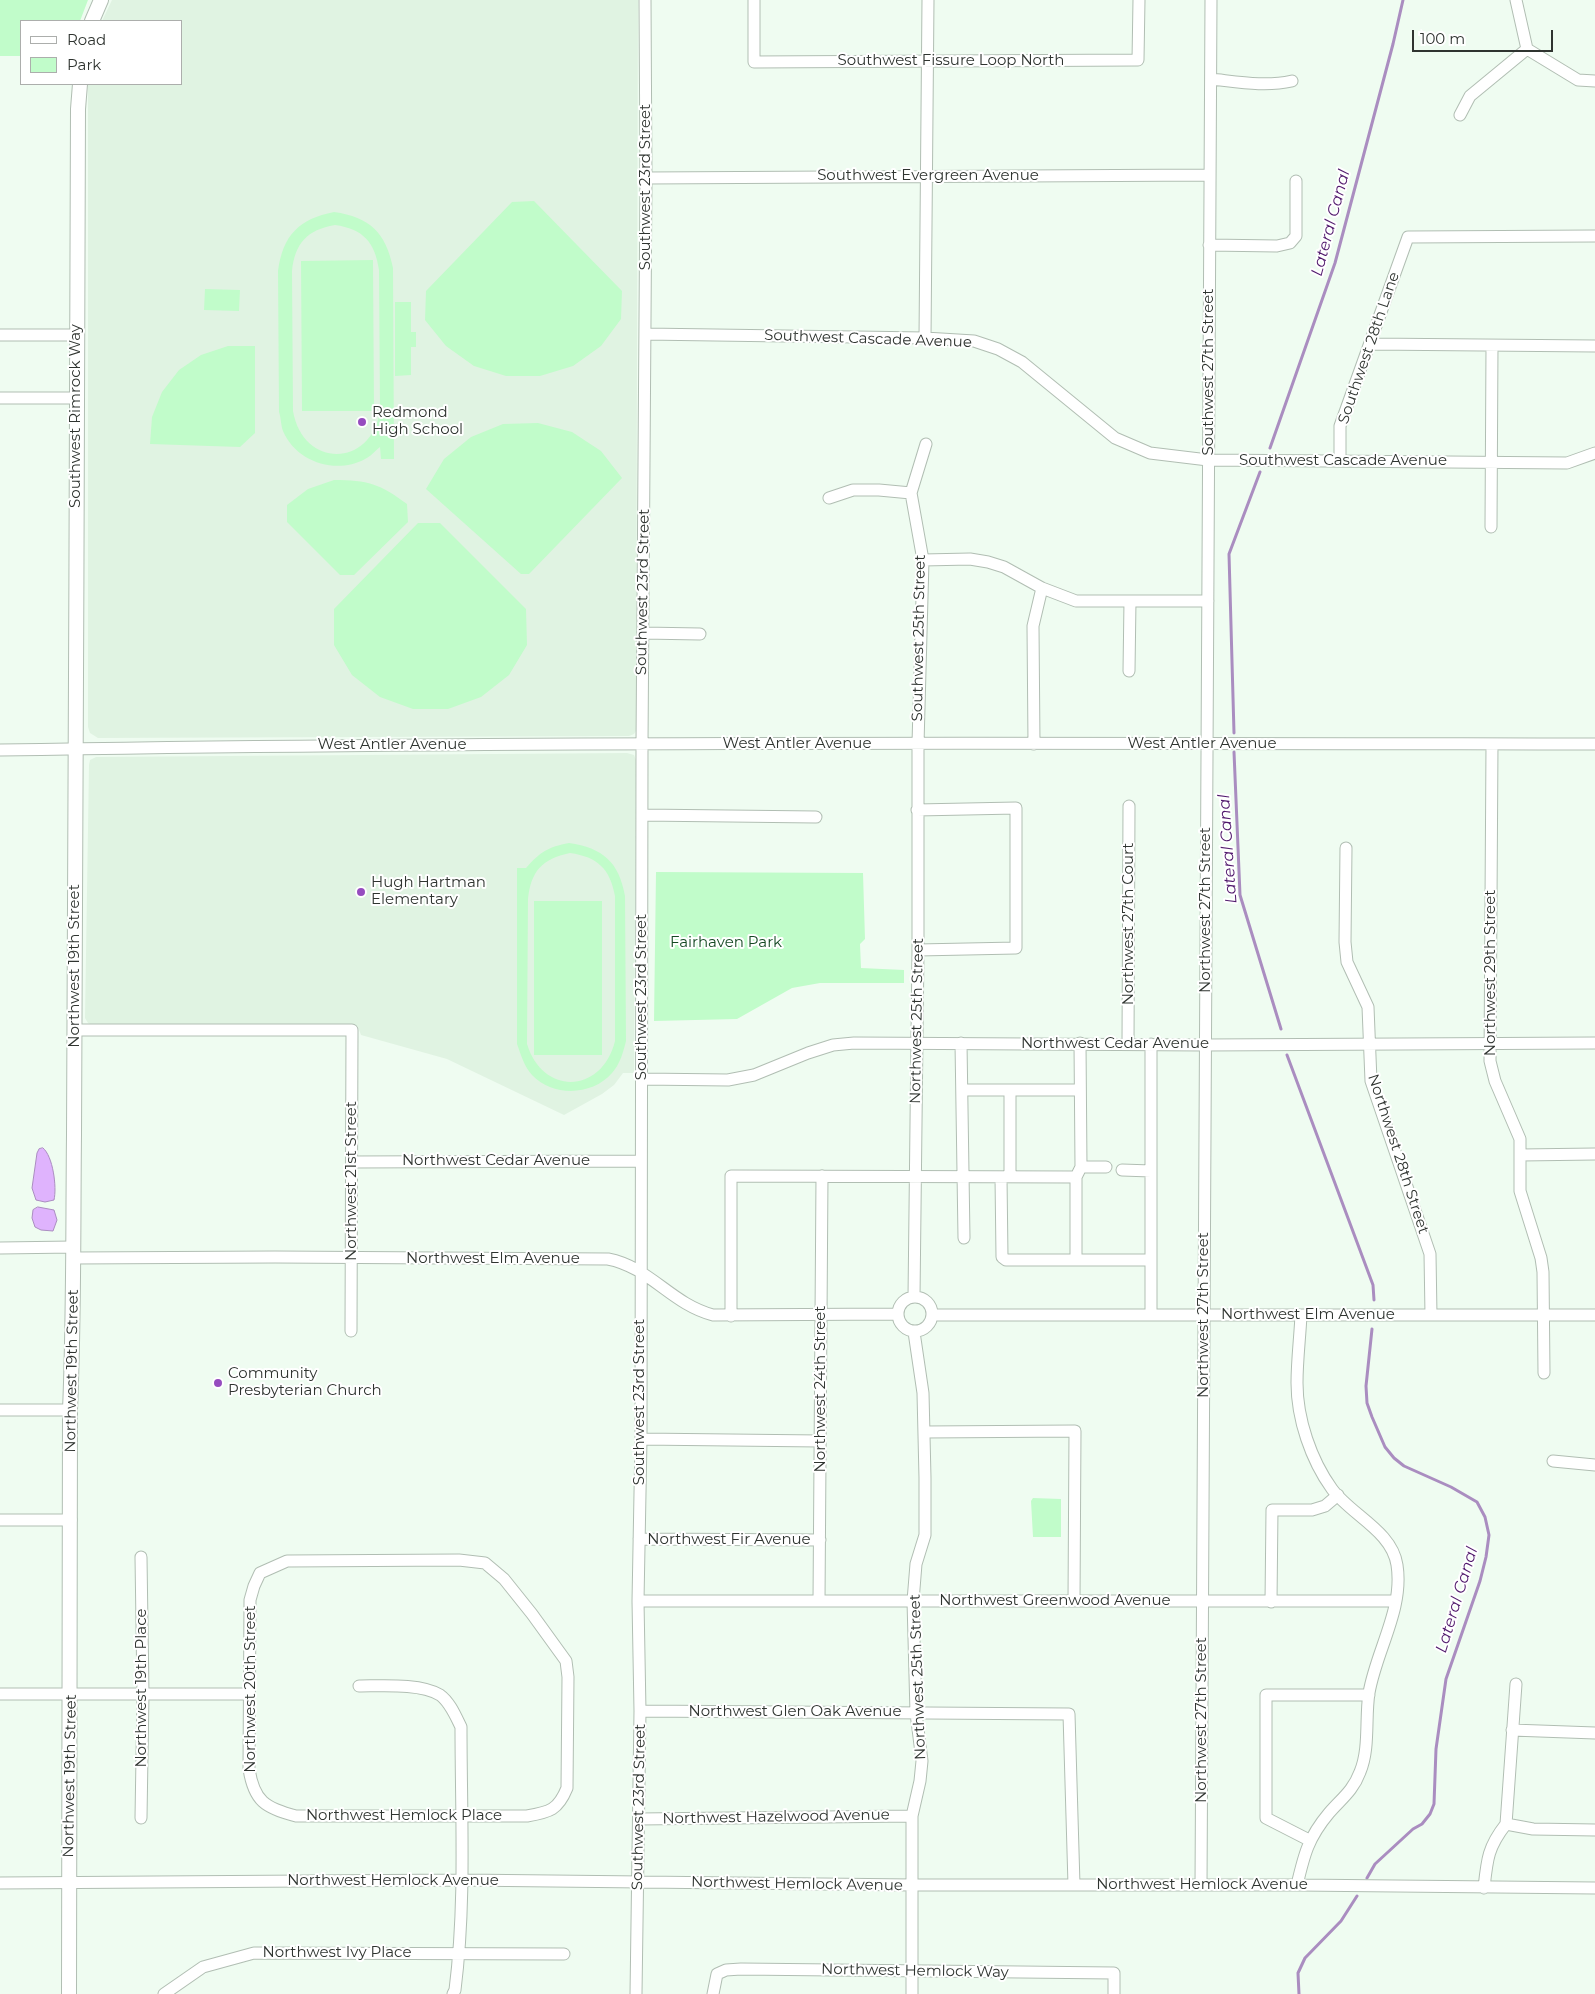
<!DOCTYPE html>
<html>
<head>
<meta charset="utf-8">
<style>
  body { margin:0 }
  #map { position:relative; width:1595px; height:1994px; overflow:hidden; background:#effcf1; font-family:Montserrat,sans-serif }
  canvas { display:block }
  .legend { position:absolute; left:20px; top:20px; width:162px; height:65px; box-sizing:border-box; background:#fff; border:1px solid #acaeac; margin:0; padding:6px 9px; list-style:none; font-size:15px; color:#2f3430 }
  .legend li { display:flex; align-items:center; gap:10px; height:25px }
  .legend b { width:25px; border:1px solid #acaeac }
  .scale { position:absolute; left:1412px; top:30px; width:141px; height:22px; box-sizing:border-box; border:2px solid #2f3430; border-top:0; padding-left:6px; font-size:15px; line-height:18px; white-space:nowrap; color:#2f3430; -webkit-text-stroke:4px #fff; paint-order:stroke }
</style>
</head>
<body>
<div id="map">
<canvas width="1595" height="1994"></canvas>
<ul class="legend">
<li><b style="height:6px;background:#fff"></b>Road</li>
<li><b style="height:14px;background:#c1fcca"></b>Park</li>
</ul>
<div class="scale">100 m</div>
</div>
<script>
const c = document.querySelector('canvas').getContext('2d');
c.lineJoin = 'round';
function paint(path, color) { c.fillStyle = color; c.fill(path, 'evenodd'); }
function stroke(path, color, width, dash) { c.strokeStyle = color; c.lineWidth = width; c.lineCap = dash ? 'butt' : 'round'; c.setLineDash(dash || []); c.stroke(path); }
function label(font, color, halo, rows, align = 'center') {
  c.font = font + ' Montserrat,sans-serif'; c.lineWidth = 4; c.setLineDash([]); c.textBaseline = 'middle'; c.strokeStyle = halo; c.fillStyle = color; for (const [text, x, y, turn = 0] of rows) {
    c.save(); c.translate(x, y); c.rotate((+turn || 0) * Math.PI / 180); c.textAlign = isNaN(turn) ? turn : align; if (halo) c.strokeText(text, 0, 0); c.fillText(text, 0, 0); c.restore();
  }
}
const built = new Path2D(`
  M112,0h526l-2,731 -2,3 -5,2 -531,2 -8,-5 -2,-6v-643h93v-63h-79z
  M627,753l7,2 2,5 -2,313h-11l-9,12 -12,9 -38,21 -117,-56 -86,-24 -3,-8 -7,-3 -259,1 -4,-2 -3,-5 4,-253 1,-5 6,-3z`);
const green = new Path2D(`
  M0,0h88l-8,21h-59v35h-21z
  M534,201l88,90 -1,28 -20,27 -28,20 -33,10h-34l-32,-10 -28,-20 -21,-26 1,-29 86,-89z
  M334,212c36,5 52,21 59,56l1,191h-13l-1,-12c-5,4 -10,10 -15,12 -29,16 -69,3 -82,-28 -2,-5 -2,-13 -4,-19l-1,-141c5,-36 21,-52 56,-59zM335,225c28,4 40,17 44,45l1,140c-8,58 -77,59 -87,1l-1,-140c3,-28 15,-41 43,-46z
  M373,260l1,151h-72l-1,-150z
  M205,289l35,1 -1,21 -35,-1z
  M395,302h16v30h5v15h-5v28l-16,1z
  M228,346h27v87l-15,14 -90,-3 2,-27 10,-25 17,-22 22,-15z
  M538,423l34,9 29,19 21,27 -93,96h-8l-95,-85 18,-30 27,-22 32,-13z
  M334,480c34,0 46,4 73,24l1,18 -54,53h-14l-53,-53v-17l21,-16z
  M418,523h22l86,86 1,36 -18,30 -28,22 -33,12h-35l-33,-12 -28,-22 -18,-30v-36z
  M569,843c34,5 50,19 56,53l1,145c-3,12 -6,23 -14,32 -20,23 -59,24 -80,2 -8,-9 -11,-20 -15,-31v-176h9c14,-16 22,-21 43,-25zM570,853c28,4 40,16 45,43v145c-13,53 -72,55 -88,3l1,-145c3,-28 14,-40 42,-46z
  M656,872l207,1 2,66 -5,5 1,24 43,2v13h-84l-28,5 -55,31 -83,2z
  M534,901h68v154h-68z
  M1033,1498l28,1v38h-28l-2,-36z`);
const water = new Path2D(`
  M43,1148c10,8 14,39 11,52l-9,2 -9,-2 -4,-12 5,-35 2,-4z
  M38,1207l16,3 3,10 -4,11 -12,-1 -6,-3 -3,-9 1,-8z`);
const stream = new Path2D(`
  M1270,448l65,-185 58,-219 10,-44
  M1234,733l-5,-179 31,-82
  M1234,752l6,143 41,134
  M1287,1055l86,230 1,15
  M1367,1878l8,-14 38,-35 9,-5 8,-10 4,-10 2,-55 10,-70 34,-98 6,-24 3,-22 -4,-18 -8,-15 -26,-15 -47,-21 -10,-8 -9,-11 -13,-30 -5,-14 -1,-17 6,-57
  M1299,1994l-1,-21 7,-15 36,-37 16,-25`);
const minor = new Path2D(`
  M754,0v62l384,-2 1,-60
  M1516,0l11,49
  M1527,49l51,31 17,1
  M1211,79c28,3 54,8 81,2
  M1460,115l10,-19 57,-47
  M646,178l564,-3
  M1209,245l68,1 13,-3 6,-7v-55
  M645,334l280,4 49,3 24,8 24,13 93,76 35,15 58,7 359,3 28,-10
  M0,335h76
  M925,338l3,-338
  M1370,344l225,2
  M0,398h76
  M1340,461v-35l68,-189 187,-1
  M829,498l24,-8h26l32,3
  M1491,527l1,-181
  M923,560l47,-1 18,3 16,5 38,21 34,13h132
  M643,633l57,1
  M1129,671l1,-70
  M1034,744l-1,-118 9,-38
  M1492,744l-2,317 5,20 25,58v52l21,67 2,14 1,101
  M0,750c532,-9 1063,-7 1595,-6
  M917,810l99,-2v140l-98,2
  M642,815l174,2
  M1346,848l-1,94 2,20 21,45 3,74 59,173 1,61
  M76,1030h276l-1,301
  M961,1043l3,195
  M1128,1043l1,-237
  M642,1079l86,1 26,-5 54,-22 25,-8 21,-2 351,2 390,-2
  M962,1090h118
  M1010,1090v87
  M1521,1155l74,-1
  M352,1162l289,-1
  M1081,1167h25
  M1122,1170l29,1
  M1001,1177l1,80 4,3h145
  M0,1248l73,-1
  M73,1258l202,-1 333,2c42,8 63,45 105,56l184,-1
  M1076,1260v-83l5,-10 -1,-124
  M898 1314a17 17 0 1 1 34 0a17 17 0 1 1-34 0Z
  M914,1297l4,-347v-206l5,-184 -12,-67 15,-49
  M932,1315h663
  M1151,1315v-271
  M731,1316v-140l345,1
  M0,1410h70
  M925,1432l150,-1 -1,170
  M641,1439l179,2
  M1553,1461l42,4
  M0,1520h71
  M639,1539l181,1
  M459,1560l26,3 19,16 28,35 34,47 2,16 -1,111c-9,22 -17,24 -40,28h-231c-31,-8 -42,-15 -47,-47l1,-169 4,-14 6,-13 27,-12z
  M638,1601h758
  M819,1601l3,-425
  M1271,1602l1,-92h40l13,-4 13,-11
  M359,1686c22,0 62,-3 81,9 10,7 16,22 21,32 0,88 5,176 -6,263l-2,4
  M0,1694h249
  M640,1711l429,3 5,171
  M1512,1730l83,3
  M141,1818l2,-124 -2,-137
  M639,1819l273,-3
  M1506,1824l27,5 62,1
  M1309,1840l-43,-22v-123h103
  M0,1883l462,-3 451,5h384l298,3
  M1201,1885l10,-1885
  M1297,1885c7,-30 11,-47 32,-72 12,-14 24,-22 31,-41 10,-24 5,-54 9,-79 7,-42 35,-84 28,-128 -5,-34 -46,-50 -65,-76 -21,-29 -35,-70 -35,-106 0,-23 3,-46 4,-68
  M1484,1888c3,-29 4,-41 22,-64l10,-140
  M164,1994l39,-27 51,-14 310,1
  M636,1994l4,-283 -2,-110 3,-162 1,-695 4,-566 -1,-178
  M713,1994l4,-20 9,-4 15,-1 373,4v21
  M912,1994v-178l8,-35 2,-20 -6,-48 -3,-112 3,-37 9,-29v-57l-2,-85 -9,-61`);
const major = new Path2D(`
  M92,21l9,-21
  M69,1994l1,-584c4,-92 3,-183 4,-275 4,-342 1,-684 4,-1026l2,-25`);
const markers = [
  [362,422,5,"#964cbf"],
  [361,892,5,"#964cbf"],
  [218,1383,5,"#964cbf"]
];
const streetNames = [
  ["Southwest Fissure Loop North",951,61],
  ["Southwest Evergreen Avenue",928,176],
  ["Southwest 23rd Street",646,187,-90],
  ["Southwest Cascade Avenue",868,339,2],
  ["Southwest 28th Lane",1369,348,-71],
  ["Southwest 27th Street",1209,372,-90],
  ["Southwest Rimrock Way",76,416,-90],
  ["Southwest Cascade Avenue",1343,461],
  ["Southwest 23rd Street",643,592,-89],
  ["Southwest 25th Street",919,638,-89],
  ["West Antler Avenue",797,744],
  ["West Antler Avenue",1202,744],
  ["West Antler Avenue",392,745],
  ["Northwest 27th Street",1206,910,-90],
  ["Northwest 27th Court",1129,924,-90],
  ["Northwest 19th Street",75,966,-90],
  ["Northwest 29th Street",1491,973,-90],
  ["Southwest 23rd Street",642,997,-90],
  ["Northwest 25th Street",917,1021,-89],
  ["Northwest Cedar Avenue",1115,1044],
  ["Northwest 28th Street",1398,1154,72],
  ["Northwest Cedar Avenue",496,1161],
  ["Northwest 21st Street",352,1181,-90],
  ["Northwest Elm Avenue",493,1259],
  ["Northwest 27th Street",1204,1315,-90],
  ["Northwest Elm Avenue",1308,1315],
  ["Northwest 19th Street",72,1371,-89],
  ["Northwest 24th Street",821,1389,-90],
  ["Southwest 23rd Street",640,1402,-90],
  ["Northwest Fir Avenue",729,1540],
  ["Northwest Greenwood Avenue",1055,1601],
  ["Northwest 25th Street",918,1677,-92],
  ["Northwest 19th Place",142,1688,-90],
  ["Northwest 20th Street",251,1689,-90],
  ["Northwest Glen Oak Avenue",795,1712],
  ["Northwest 27th Street",1202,1720,-90],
  ["Northwest 19th Street",70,1776,-89],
  ["Southwest 23rd Street",639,1807,-89],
  ["Northwest Hemlock Place",404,1816],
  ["Northwest Hazelwood Avenue",776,1817,-1],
  ["Northwest Hemlock Avenue",393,1881],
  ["Northwest Hemlock Avenue",797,1884,1],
  ["Northwest Hemlock Avenue",1202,1885],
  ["Northwest Ivy Place",337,1953],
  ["Northwest Hemlock Way",915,1971,1]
];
const poiNames = [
  ["Redmond",372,413],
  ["High School",372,430],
  ["Hugh Hartman",371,883],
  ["Elementary",371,900],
  ["Community",228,1374],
  ["Presbyterian Church",228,1391]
];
const parkNames = [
  ["Fairhaven Park",726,943]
];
const waterNames = [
  ["Lateral Canal",1331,223,-75],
  ["Lateral Canal",1228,849,-94],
  ["Lateral Canal",1457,1600,-73]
];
paint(built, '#e0f3e2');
paint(green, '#c1fcca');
paint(water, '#dfb3fd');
stroke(water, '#aa8dc0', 1);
stroke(stream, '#aa8dc0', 3);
stroke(minor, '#b1beb3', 13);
stroke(major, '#b1beb3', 16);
stroke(minor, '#fff', 11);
stroke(major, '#fff', 14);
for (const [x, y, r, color] of markers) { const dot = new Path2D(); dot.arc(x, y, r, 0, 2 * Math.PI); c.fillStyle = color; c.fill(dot); stroke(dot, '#fff', 2); }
label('15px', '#2f3430', '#fff', streetNames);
label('15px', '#2f3430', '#fff', poiNames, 'left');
label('15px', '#154923', '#fff', parkNames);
label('italic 16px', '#50186c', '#fff', waterNames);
</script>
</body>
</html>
